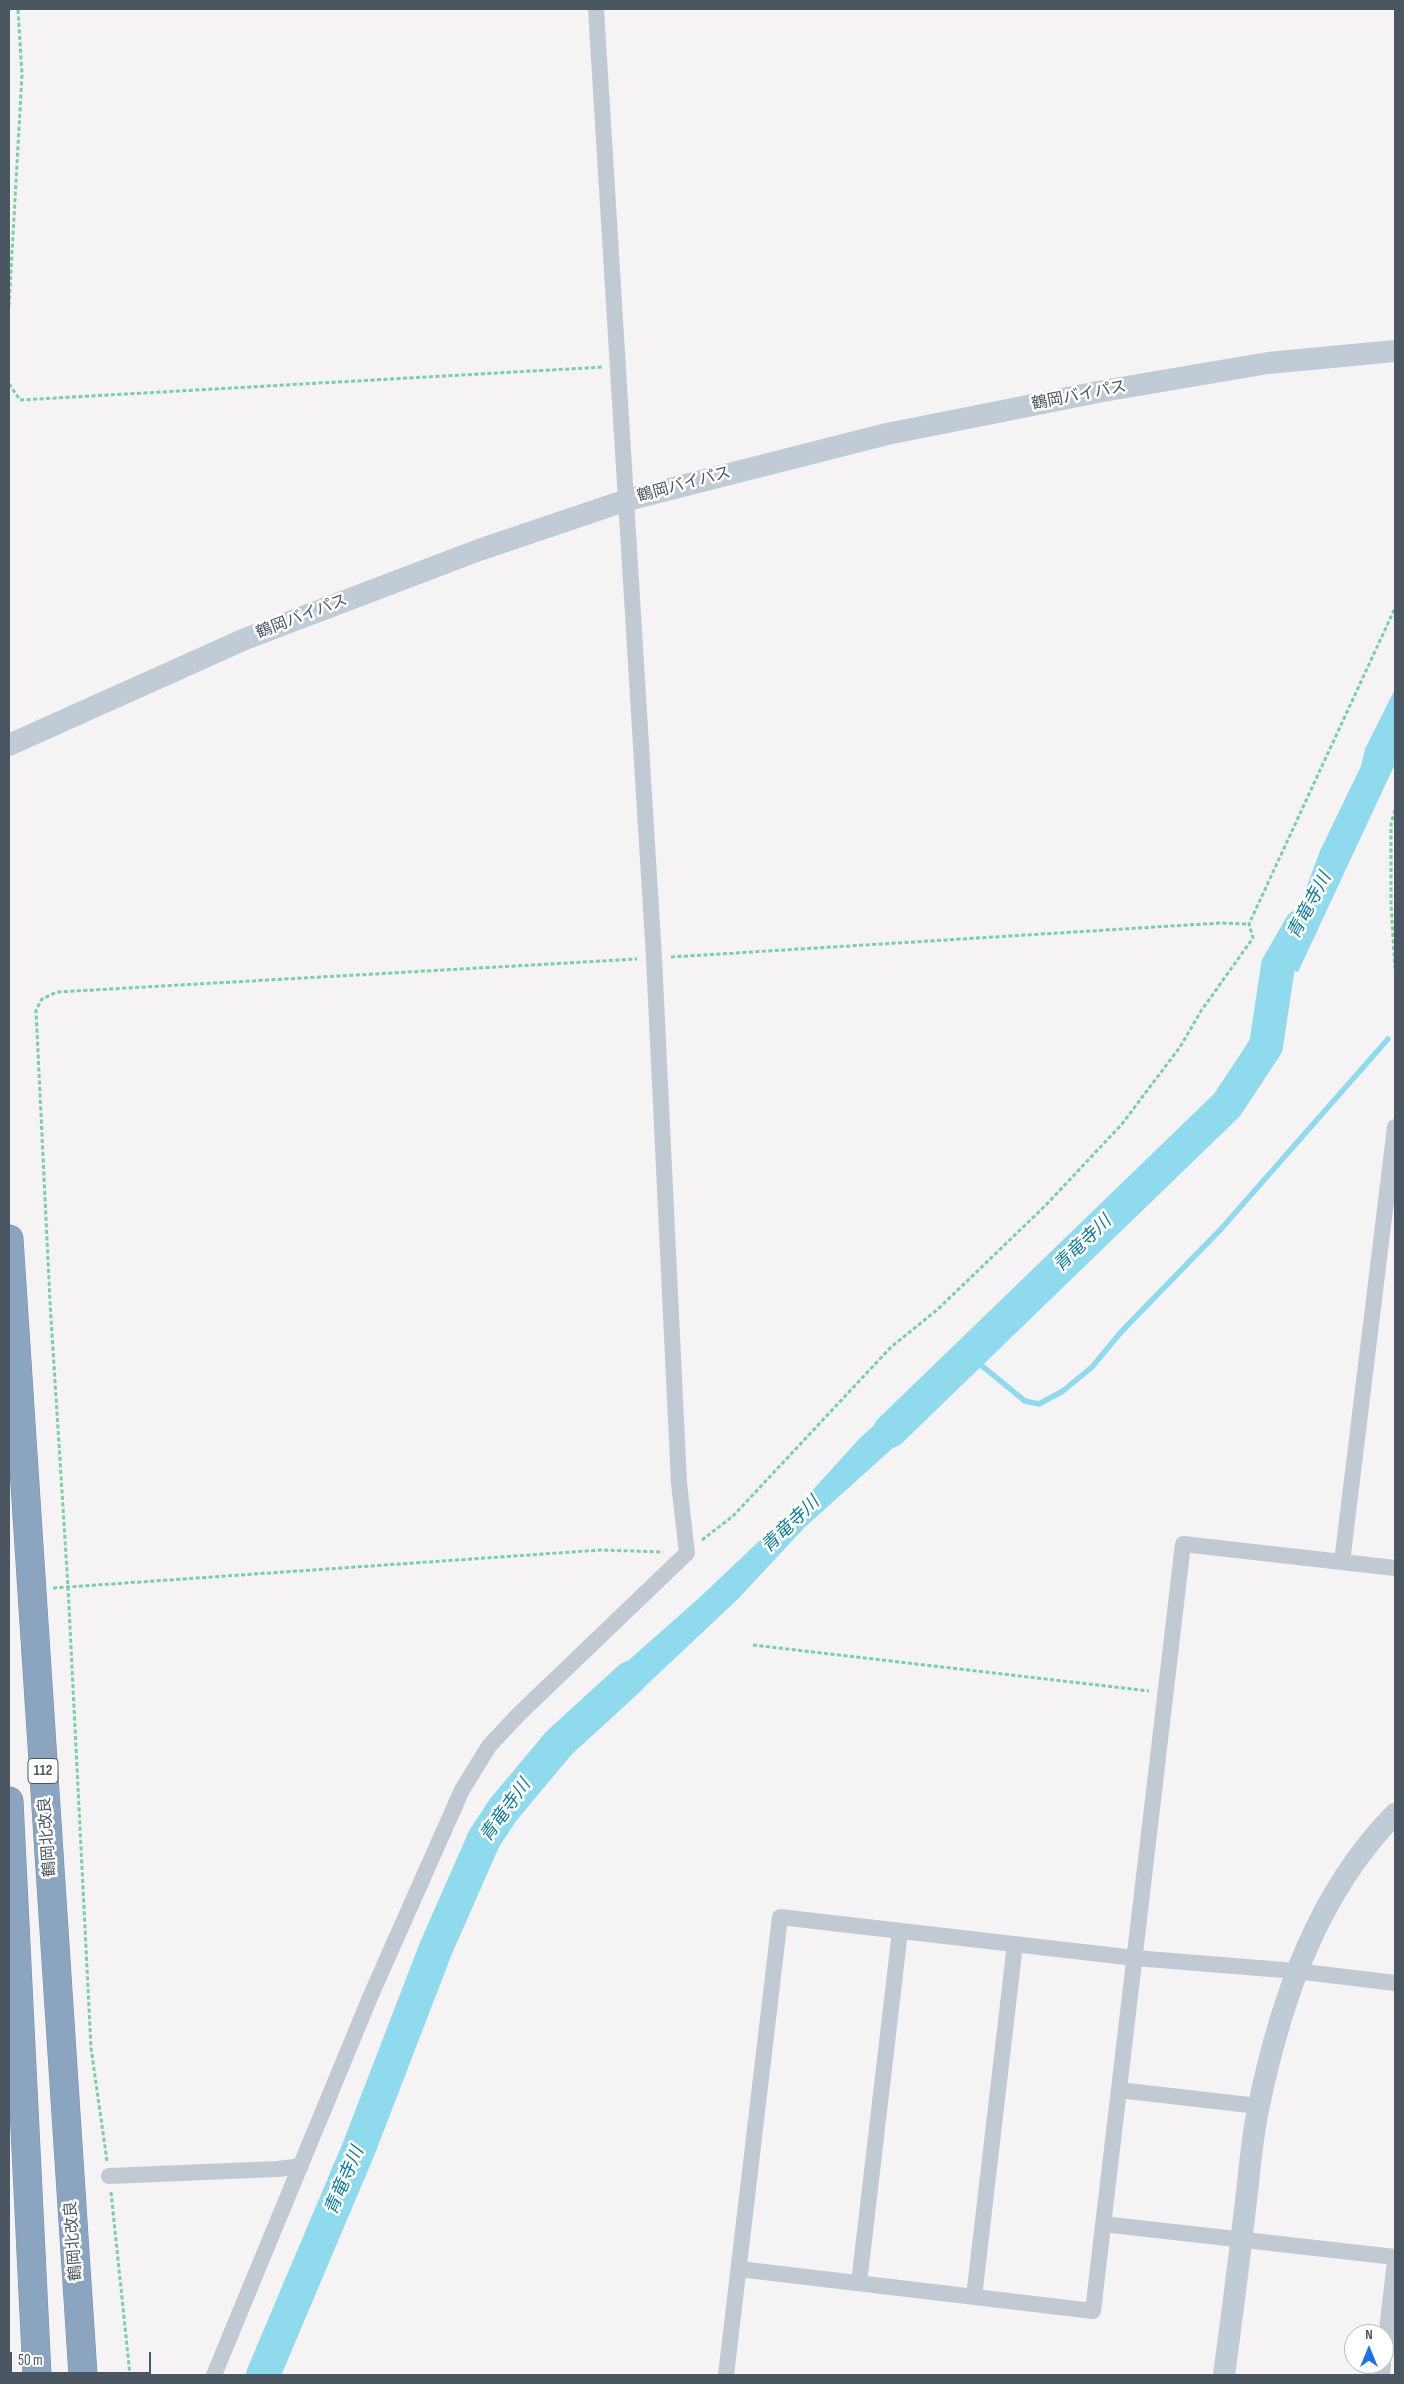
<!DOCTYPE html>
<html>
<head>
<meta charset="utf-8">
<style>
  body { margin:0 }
  #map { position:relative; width:1404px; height:2384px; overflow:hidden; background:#f5f3f3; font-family:"Sofia Sans Condensed",sans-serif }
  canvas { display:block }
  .frame { position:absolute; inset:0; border:10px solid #4a5661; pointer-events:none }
  .north { position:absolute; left:1344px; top:2324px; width:50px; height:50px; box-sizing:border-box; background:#fff; border:1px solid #b7bbc0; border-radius:50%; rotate:0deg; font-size:14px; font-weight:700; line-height:20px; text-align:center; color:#4a5661 }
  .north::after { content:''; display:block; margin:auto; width:18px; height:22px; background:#1a73e8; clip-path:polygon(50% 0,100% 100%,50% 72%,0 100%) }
  .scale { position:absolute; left:10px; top:2352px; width:141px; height:22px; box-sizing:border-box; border:2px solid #4a5661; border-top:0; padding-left:6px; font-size:15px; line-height:18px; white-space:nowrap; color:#4a5661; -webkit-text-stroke:4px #fff; paint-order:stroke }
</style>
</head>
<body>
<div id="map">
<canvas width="1404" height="2384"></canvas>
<div class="frame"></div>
<div class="north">N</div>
<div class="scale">50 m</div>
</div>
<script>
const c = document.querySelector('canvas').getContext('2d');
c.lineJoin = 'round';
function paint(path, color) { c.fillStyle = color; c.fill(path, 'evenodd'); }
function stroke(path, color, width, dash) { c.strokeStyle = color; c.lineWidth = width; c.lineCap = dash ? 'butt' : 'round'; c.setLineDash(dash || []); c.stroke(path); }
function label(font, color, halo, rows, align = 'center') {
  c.font = font + ' "Sofia Sans Condensed","Noto Sans JP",sans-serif'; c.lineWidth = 5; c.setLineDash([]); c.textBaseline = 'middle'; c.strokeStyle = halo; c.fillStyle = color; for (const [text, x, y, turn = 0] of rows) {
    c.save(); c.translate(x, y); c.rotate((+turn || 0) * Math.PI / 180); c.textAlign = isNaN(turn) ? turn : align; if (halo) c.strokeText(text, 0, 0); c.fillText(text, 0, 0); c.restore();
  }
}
const water = new Path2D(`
  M1395,689v75l-97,208 -28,-9 32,-64 18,-48 41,-85 4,-17z
  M912,1391l21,18 -29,29 -100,90 -66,71 -132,124 -18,-22 24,-26 87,-77 111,-105 50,-55z`);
const stream = new Path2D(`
  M969,1355l56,46 14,3 24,-13 29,-24 29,-35 100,-103 167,-190`);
const river = new Path2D(`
  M890,1431l337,-326 39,-59 12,-80 23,-40
  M263,2375l96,-227 77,-200 48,-109 19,-29 56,-67 71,-65`);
const path = new Path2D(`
  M9,306l13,-231 -4,-66
  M9,384l11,16 583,-33
  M1395,810l-4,14v80l4,65
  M671,957l549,-34 29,1
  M702,1540l31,-24 158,-169 46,-37 109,-105 76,-81 58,-77 21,-36 52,-73 -4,-14 146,-316
  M53,1588l548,-38 62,2
  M753,1645l396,46
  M107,2161l-16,-113 -23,-461 -18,-285 -14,-292 6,-11 15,-7 580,-33
  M111,2192l19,183`);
const street = new Path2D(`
  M1342,1562l53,-435
  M1119,2090l139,16
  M109,2176l169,-7 23,-3
  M1103,2224l292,33
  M739,2269l354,42 90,-767 212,24
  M859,2283l41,-352
  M974,2297l41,-353
  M1384,2357l11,-96
  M214,2375l157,-380 91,-205 27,-44 29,-31 169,-162 -8,-70 -25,-525 -58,-949
  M726,2375l54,-458 355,41 161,13 99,12
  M1382,2375l1,-11`);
const secondary = new Path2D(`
  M9,745l236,-106 234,-89 148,-50 260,-66 216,-43 165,-28 127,-12
  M1224,2375c7,-52 14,-105 20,-158 5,-37 7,-76 15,-112 22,-106 59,-213 136,-291`);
const highway = new Path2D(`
  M9,1239l74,1136
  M9,1801l28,574`);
const shields = [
  [43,1771,30]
];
const shieldNames = [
  ["112",43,1771]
];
const streetNames = [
  ["鶴岡バイパス",1079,396,-11],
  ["鶴岡バイパス",684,485,-15],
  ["鶴岡バイパス",302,617,-21],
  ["鶴岡北改良",48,1837,-94],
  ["鶴岡北改良",74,2241,-94]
];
const waterNames = [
  ["青竜寺川",1310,906,-62],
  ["青竜寺川",1083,1244,-44],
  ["青竜寺川",791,1525,-44],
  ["青竜寺川",506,1811,-54],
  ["青竜寺川",345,2181,-67]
];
paint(water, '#90daee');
stroke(stream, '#90daee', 5.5);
stroke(river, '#90daee', 34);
stroke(highway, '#7690ad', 29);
stroke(path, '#7ad0a6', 3, [4, 2.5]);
stroke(street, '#c1cad2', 16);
stroke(secondary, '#c1cbd6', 22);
stroke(highway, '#8ba5c1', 28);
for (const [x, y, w] of shields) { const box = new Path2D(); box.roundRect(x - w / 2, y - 12.5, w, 25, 4); c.fillStyle = '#fff'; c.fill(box); stroke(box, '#4a5661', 1); }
label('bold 15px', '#4a5661', null, shieldNames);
label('16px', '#4a5661', '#fff', streetNames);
label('italic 18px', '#0c7c9b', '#fff', waterNames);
</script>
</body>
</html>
